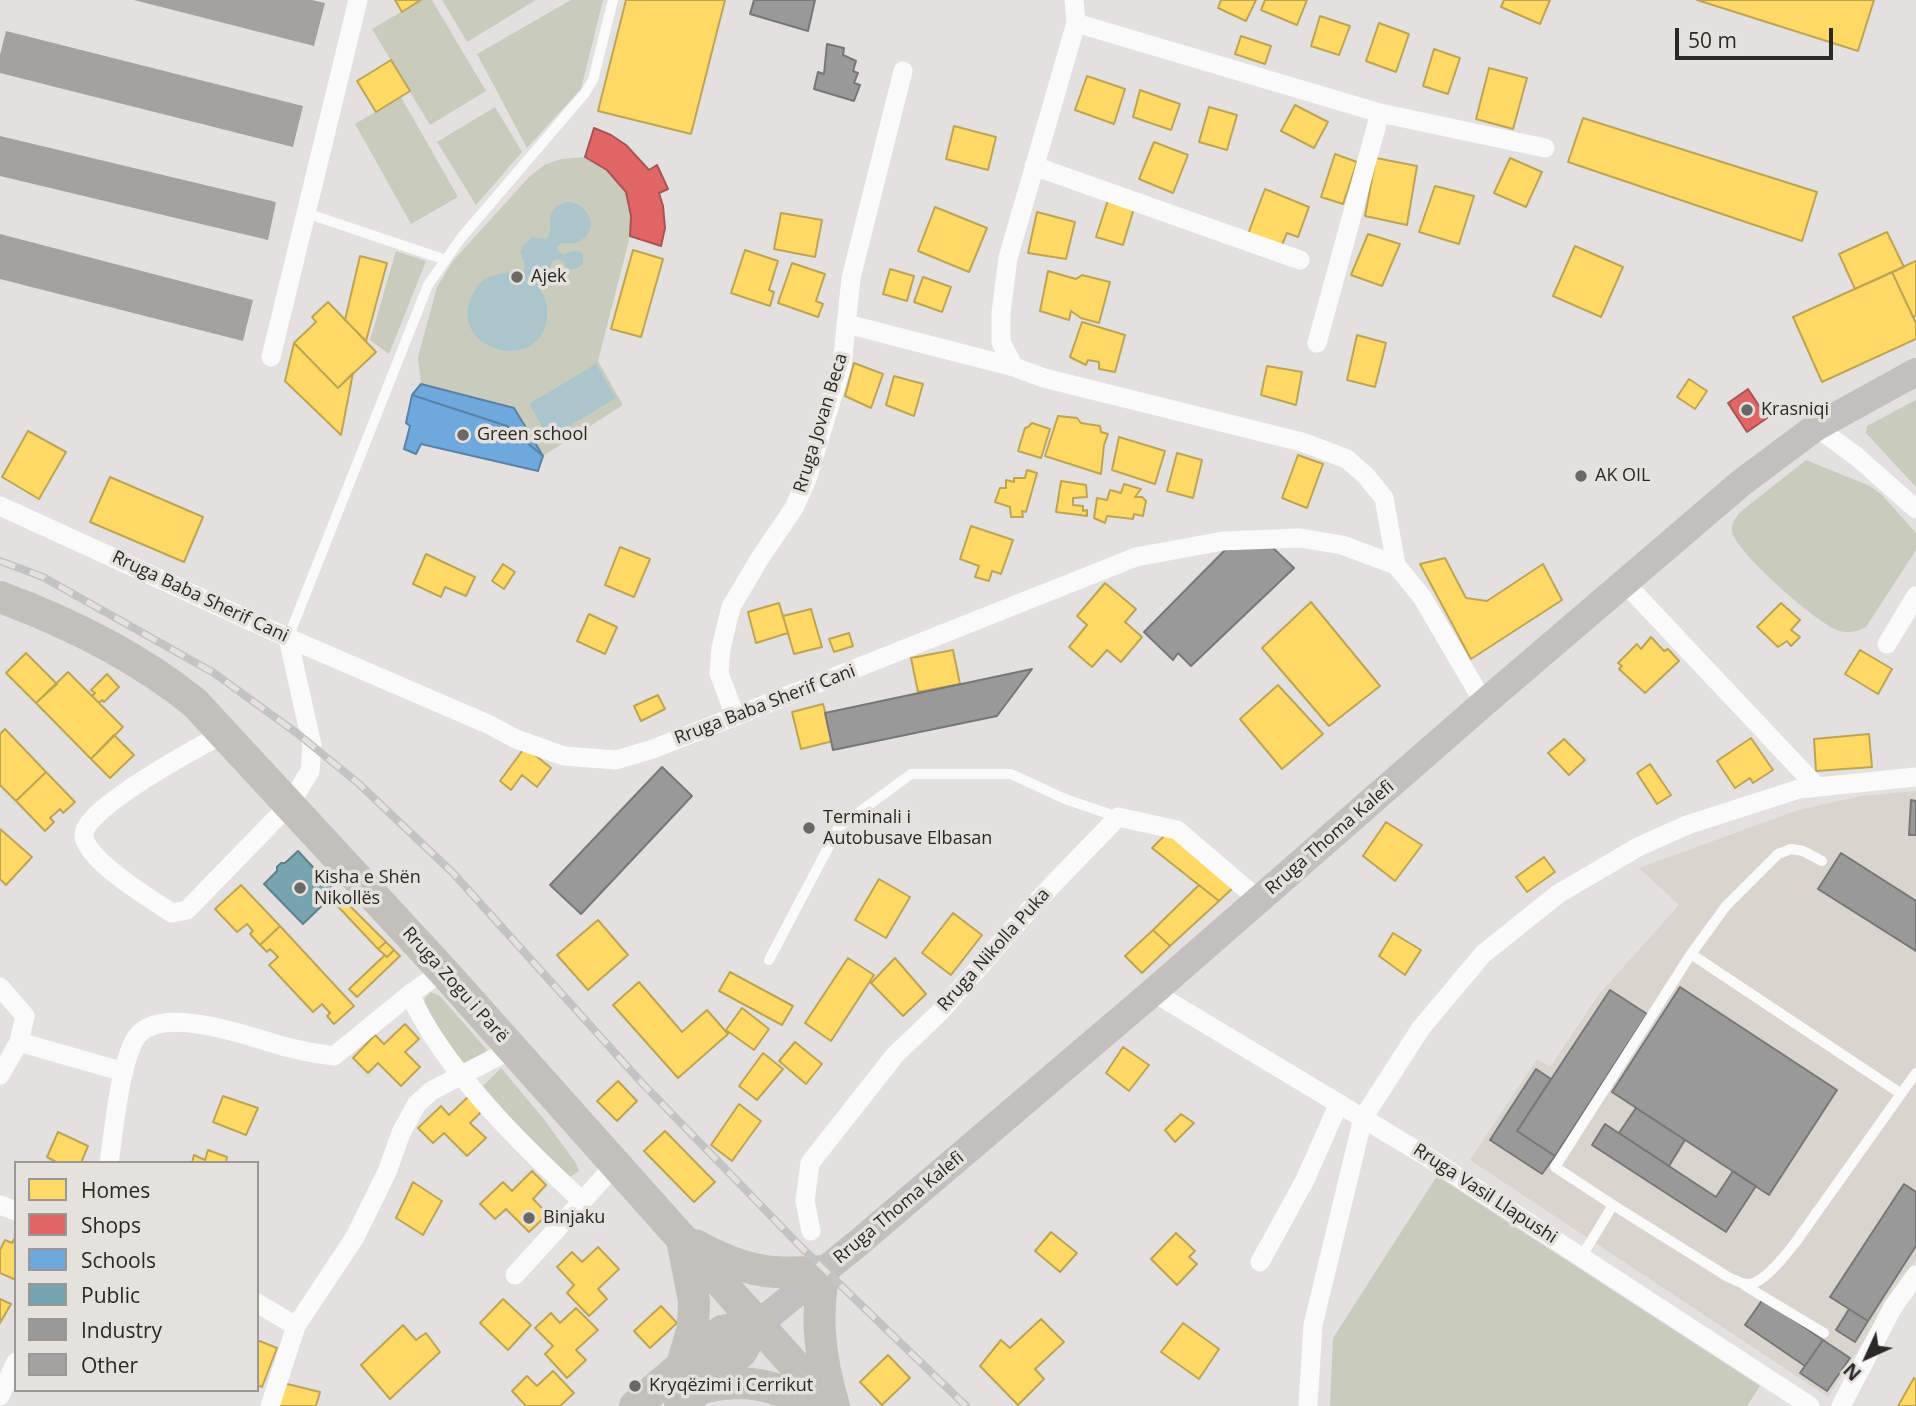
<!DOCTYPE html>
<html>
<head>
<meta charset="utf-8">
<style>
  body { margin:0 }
  #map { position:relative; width:1916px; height:1406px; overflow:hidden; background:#e3e1df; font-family:"Open Sans",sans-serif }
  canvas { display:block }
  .legend { position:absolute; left:14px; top:1161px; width:245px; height:231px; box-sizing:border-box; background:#e5e2dd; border:2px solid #9a9894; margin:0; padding:9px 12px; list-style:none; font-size:21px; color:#2a2927 }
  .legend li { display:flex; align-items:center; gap:14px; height:35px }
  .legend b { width:35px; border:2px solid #9a9894 }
  .north { position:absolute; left:1832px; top:1322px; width:70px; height:70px; -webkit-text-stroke:5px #e5e2dd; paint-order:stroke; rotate:225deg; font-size:19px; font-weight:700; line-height:28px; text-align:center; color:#2a2927 }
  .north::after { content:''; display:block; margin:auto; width:24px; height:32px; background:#2a2927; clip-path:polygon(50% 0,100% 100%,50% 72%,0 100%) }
  .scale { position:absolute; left:1675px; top:28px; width:158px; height:32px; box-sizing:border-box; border:4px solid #2a2927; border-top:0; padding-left:9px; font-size:21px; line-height:24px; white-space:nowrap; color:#2a2927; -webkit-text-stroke:5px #e5e2dd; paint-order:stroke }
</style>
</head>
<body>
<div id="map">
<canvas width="1916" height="1406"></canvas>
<ul class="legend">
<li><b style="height:19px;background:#ffd966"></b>Homes</li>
<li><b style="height:19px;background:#e06666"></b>Shops</li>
<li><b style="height:19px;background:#6fa8dc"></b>Schools</li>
<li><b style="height:19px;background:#76a5af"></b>Public</li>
<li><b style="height:19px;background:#999"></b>Industry</li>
<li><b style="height:19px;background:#a4a2a1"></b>Other</li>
</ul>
<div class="north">N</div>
<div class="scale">50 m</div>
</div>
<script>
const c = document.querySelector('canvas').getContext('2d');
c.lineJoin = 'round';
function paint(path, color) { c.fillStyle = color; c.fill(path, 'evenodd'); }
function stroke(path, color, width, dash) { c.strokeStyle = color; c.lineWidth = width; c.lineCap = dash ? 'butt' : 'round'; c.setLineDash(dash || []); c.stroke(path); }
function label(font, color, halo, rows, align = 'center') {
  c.font = font + ' "Open Sans",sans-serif'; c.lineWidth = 7; c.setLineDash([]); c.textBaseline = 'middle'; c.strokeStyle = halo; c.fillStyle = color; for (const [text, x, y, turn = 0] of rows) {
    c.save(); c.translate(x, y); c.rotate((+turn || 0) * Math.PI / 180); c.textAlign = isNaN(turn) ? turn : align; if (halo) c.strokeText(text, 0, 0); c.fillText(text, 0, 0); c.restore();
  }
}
const built = new Path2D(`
  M1916,791v468l-88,138 -358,-237 67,-101 13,8 50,-74 79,-88 -40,-37 159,-58 63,-14z`);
const green = new Path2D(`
  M421,0h11l54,91 -56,34 -58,-96z
  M442,0h94l-69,42z
  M571,0h32l-22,89 -54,59 -50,-94z
  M401,97l57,100 -47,27 -56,-100z
  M495,107l27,45 -46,53 -39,-63z
  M585,157l15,7 17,15 9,13 5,24 -1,20 -32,125 25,44 -80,51 -29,-48 -93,-24 -3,-27 19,-70 15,-25 77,-85 15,-12 17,-6z
  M396,251l30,10 -37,93 -19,-14z
  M1916,400v87l-50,-54 1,-7z
  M1806,460l64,26 12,9 34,38v17l-50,77c-8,4 -16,7 -26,4 -21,-5 -104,-79 -108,-99 -1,-8 3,-13 7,-19z
  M431,992l9,4 47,54 -19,18 -19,-21 -25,-42 1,-7z
  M501,1068l42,50 33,45 3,8 -9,6 -40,-36 -47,-55z
  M1437,1176l323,210 -13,20h-417l3,-68z`);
const water = new Path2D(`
  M567,202c22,0 35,29 11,40 -5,2 -12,1 -17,1l-4,4 1,4 6,4c7,-4 12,-8 19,0v9l-9,6 -7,-2 -4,-7 -6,-2 -5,3 -4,12 -7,8v10c6,8 7,16 6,26 -8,59 -101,31 -75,-23 10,-22 30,-22 51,-23l2,-7 -5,-13 4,-8 9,-7 14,2c10,-14 -7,-29 20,-37z
  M596,364l20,34 -67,40 -20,-34z`);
const homes = new Path2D(`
  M395,0h26l-19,12z
  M626,0h99l-34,134 -93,-23z
  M1221,0h35l-10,21 -28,-13z
  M1265,0h42l-10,25 -36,-15z
  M1504,0h46l-10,24 -39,-17z
  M1697,0h177l-16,51z
  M1320,16l30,10 -11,29 -28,-9z
  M1379,23l30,11 -13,38 -30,-11z
  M1241,36l30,10 -6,18 -30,-10z
  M1434,49l26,9 -12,36 -25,-8z
  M391,60l19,31 -34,21 -19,-31z
  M1489,68l38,10 -14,51 -37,-10z
  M1087,76l38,13 -11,35 -39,-14z
  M1140,90l40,14 -9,26 -38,-13z
  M1295,105l33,17 -14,26 -33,-17z
  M1209,107l28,8 -10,35 -28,-8z
  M1583,118l234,74 -15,49 -234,-79z
  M954,126l42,11 -8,33 -42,-11z
  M1154,142l34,13 -15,38 -34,-14z
  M1335,154l22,8 -14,42 -22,-7z
  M1376,158l41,8 -10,59 -42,-9z
  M1510,158l32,14 -16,35 -32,-14z
  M1435,186l39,10 -15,48 -40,-12z
  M1265,189l44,18 -11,30 -11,-4 -6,14 -33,-13z
  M1108,200l26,8 -11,37 -27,-8z
  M935,207l52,21 -18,44 -51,-21z
  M1037,212l38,10 -9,37 -38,-6z
  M781,213l41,7 -7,37 -41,-8z
  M1887,232l17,35 -49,22 -16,-35z
  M1368,234l32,10 -18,42 -31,-11z
  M1575,246l48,21 -22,50 -48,-21z
  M633,250l30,9 -22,78 -30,-8z
  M745,250l33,11 -9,29 5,2 -4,14 -39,-13z
  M360,256l27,7 -21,78 -21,-21z
  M1916,261v55l-3,1 -21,-45z
  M792,263l33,11 -9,27 7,3 -5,13 -40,-14z
  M890,269l24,7 -7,25 -24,-7z
  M1048,271l28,8 6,-4 28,7 -11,41 -18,-5 -10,-7 -2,9 -29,-9z
  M1892,272l24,51v16l-94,43 -29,-65z
  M923,277l28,10 -9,25 -28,-10z
  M328,302l48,50 -38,36 -44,-45 22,-21 -4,-5z
  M1082,322l43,13 -10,37 -16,-3v-7l-11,-2 -2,5 -16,-8z
  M1357,335l29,8 -11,44 -28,-7z
  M294,343l44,45 15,-15 -12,62 -56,-54z
  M854,363l29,11 -12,34 -26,-12z
  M1267,366l35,6 -6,33 -35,-10z
  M894,376l29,8 -9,32 -28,-11z
  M1689,379l18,12 -12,18 -18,-12z
  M1058,416l19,2 4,5 19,3 1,6 7,2 -4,11 -3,29 -56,-18z
  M1032,423l18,6 -9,29 -23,-7 7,-23 3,-1z
  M28,431l38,21 -27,47 -37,-22z
  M1119,437l46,14 -10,33 -43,-14z
  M1177,453l25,7 -9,38 -26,-7z
  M1298,455l25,9 -16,44 -25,-10z
  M1027,470l10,3 -11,39 -4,-1 1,6h-12l-1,-10 -15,-5 5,-14h6v-8l8,2v-4h11z
  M110,477l93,40 -19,45 -94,-40z
  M1061,481l25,4 1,12 -14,1v7l10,1v5l4,-1v6l-31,-4z
  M1124,484l17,5 -6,8h7l4,4 -3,15 -9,-2 -1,5 -26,-3 -2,7 -11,-5 3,-20 10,2 3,-10 11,3z
  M971,526l42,14 -12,34 -9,-3 -3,10 -14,-4 4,-11 -19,-7z
  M620,547l30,12 -16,38 -29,-12z
  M426,554l49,23 -9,19 -21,-9 -4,10 -28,-13z
  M1445,558l21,40 21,3 56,-37 19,36 -91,59 -51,-95z
  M503,564l12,8 -11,17 -12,-8z
  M1105,583l31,26 -11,13 17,15 -21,25 -14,-12 -15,17 -23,-20 18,-22 -10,-9z
  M1311,602l69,84 -51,40 -67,-78z
  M779,603l9,30 -32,10 -8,-31z
  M1781,603l19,17 -9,10 9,7 -9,9 -4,-5 -9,6 -21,-20z
  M811,609l11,38 -28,7 -11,-38z
  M589,614l28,13 -12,27 -28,-13z
  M849,633l4,13 -19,6 -5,-13z
  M1651,637l13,14 4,-2 11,12 -34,32 -26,-24 3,-3 -4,-3 19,-19 4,5z
  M953,650l7,34 -42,8 -7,-34z
  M1860,650l32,19 -14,25 -33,-20z
  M26,653l31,31 -21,19 -30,-30z
  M68,672l55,55 -32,32 -55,-56z
  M107,674l12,13 -15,15 -2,-2 -3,3 -7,-7 3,-3 -4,-3z
  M1278,685l45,49 -41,35 -42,-50z
  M658,695l7,14 -24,12 -7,-15z
  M823,704l10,37 -32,8 -9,-37z
  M5,729l41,43 -30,29 -16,-16v-51z
  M1869,734l3,33 -56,4 -2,-32z
  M114,735l20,20 -24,23 -19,-19z
  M1751,738l22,32 -20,13 -3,-5 -15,10 -18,-27z
  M1564,739l21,21 -16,15 -21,-22z
  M525,747l26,21 -14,19 -15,-12 -11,15 -11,-9z
  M1650,764l21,31 -14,9 -20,-31z
  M46,772l29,30 -12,11 -3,-4 -10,9 4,4 -9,9 -29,-30z
  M1386,822l36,23 -27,36 -32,-25z
  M0,829l32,28 -26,28 -6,-6z
  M1167,833l69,52 -17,16 -67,-53z
  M1544,857l11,15 -28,20 -11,-15z
  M879,879l31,18 -24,41 -31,-18z
  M241,885l39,41 -20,19 -10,-11 3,-3 -6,-7 -10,8 -22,-23z
  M1199,885l20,16 -49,45 -17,-16z
  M336,892l50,50 -8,7 -48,-51z
  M953,913l29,22 -31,40 -29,-22z
  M598,920l30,35 -40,35 -31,-35z
  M280,926l74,80 -20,18 -7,-8 3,-3 -8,-9 -9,8 -44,-47 9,-8 -8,-8 -3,3 -7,-7z
  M1153,930l17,16 -28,27 -17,-17z
  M1393,933l28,17 -16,25 -26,-19z
  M386,942l8,8 -7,7 -9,-8z
  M394,950l6,6 -43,41 -8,-8 36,-34 2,2z
  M848,958l26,17 -43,66 -26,-18z
  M895,958l31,36 -23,22 -32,-33z
  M730,972l63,34 -11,19 -63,-34z
  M639,982l43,50 25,-22 21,24 -50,44 -65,-73z
  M742,1008l27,21 -15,21 -28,-20z
  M405,1024l14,15 -14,13 15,15 -19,19 -23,-23 -10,10 -15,-15 22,-23 9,9z
  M795,1042l27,22 -16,20 -27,-23z
  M1123,1047l26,18 -20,26 -23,-18z
  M763,1053l20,16 -26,31 -18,-14z
  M618,1081l19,20 -20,20 -20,-20z
  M470,1095l14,14 -14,14 16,15 -19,18 -23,-23 -11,10 -15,-15 23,-22 8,9z
  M223,1096l35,12 -12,27 -33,-13z
  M739,1104l22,17 -29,40 -21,-16z
  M1181,1114l13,9 -19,19 -10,-12z
  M665,1131l50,51 -21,20 -50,-51z
  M58,1132l30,14 -7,17h-23l-11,-6z
  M208,1150l19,7 -1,6h-34l2,-8 11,5z
  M532,1171l14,14 -13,14 15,15 -19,18 -23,-23 -11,10 -15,-15 23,-22 9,9z
  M413,1182l29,19 -19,34 -27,-17z
  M1051,1232l26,21 -17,19 -25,-21z
  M1176,1233l19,18 -6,6 8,7 -20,21 -26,-26z
  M16,1236v44l-16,-7v-23l5,-10 7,3z
  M598,1247l21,22 -21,20 9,10 -18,17 -22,-23 7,-8 -17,-18 15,-15 10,10z
  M0,1299l11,5 -11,19z
  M503,1299l28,26 -23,25 -28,-27z
  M661,1306l16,17 -27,25 -16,-17z
  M576,1308l22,22 -22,20 10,10 -19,18 -22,-24 8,-8 -18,-18 16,-15 9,10z
  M1041,1319l23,23 -29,27 9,10 -26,26 -38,-39 21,-26 9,8z
  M1183,1323l36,26 -20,30 -38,-27z
  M403,1325l13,15 10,-7 14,19 -50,47 -29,-34z
  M257,1340l20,8 -15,39 -5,-2z
  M888,1355l22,23 -28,27 -22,-23z
  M553,1371l21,22 -14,13h-34l-14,-15 15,-15 10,10z
  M1914,1378l2,1v27h-18z
  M283,1383l37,9 -4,14h-38z`);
const shops = new Path2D(`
  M594,128l17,7 15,10 23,25 8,-5 11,24 -9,4 4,13 2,22 -4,18 -31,-10 1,-20 -5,-24 -19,-22 -22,-13z
  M1748,389l19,29 -20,14 -19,-29z`);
const schools = new Path2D(`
  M421,384l93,24 29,48 -36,-30 -95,-31z
  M412,395l95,31 36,30 -5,15 -117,-27 -5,10 -12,-5 6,-23 -4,-3z`);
const public = new Path2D(`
  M298,851l38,41 -33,32 -39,-40 13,-13v-4l4,-4h4z`);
const industry = new Path2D(`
  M754,0h61l-7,31 -58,-17z
  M827,44l17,4 -1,7 13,6 -3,10 5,2 -4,10 6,2 -6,16 -40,-12 4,-17 6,2z
  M1271,546l23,22 -103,98 -13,-13 -5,7 -29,-28 81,-82z
  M1032,669l-35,47 -164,34 -8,-37z
  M662,767l30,29 -111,118 -31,-29z
  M1911,800l5,1v34h-7z
  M1841,853l75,48v50l-98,-62z
  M1680,987l157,103 -68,105 -157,-103z
  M1610,990l37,24 -92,142 -38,-25z
  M1536,1069l15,10 -34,52 38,25 -13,18 -52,-34z
  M1636,1108l49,32 -16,26 -50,-33z
  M1605,1124l111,73 17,-26 23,15 -30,46 -134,-87z
  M1904,1184l12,8v54l-48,75 -38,-24z
  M1763,1299l60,41 -18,26 -60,-41z
  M1849,1309l19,12 -13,21 -19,-12z
  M1823,1340l27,18 -23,33 -27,-18z`);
const building = new Path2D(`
  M134,0h178l13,3 -11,43z
  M6,31l297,75 -10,41 -293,-74v-18z
  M0,136l276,66 -8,38 -268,-64z
  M0,234l253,66 -10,41 -243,-62z`);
const lane = new Path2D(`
  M306,213l140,47
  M288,638l140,-353 33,-47 124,-145 8,-13 20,-80
  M1691,954l209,139
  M769,960l70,-133 72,-53h100l54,25 53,18
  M1613,1205l-58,-38 136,-213 35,-48 52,-52 13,-5 12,2 19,10
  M1582,1256l31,-51 115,72c7,3 14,8 22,7 16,-3 35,-29 45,-41l121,-170
  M1744,1285l80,48`);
const street = new Path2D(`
  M1074,0l2,23 -68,235 -7,55v29l13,25 30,11 258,64 45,17 19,17 18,22 12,67
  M1076,23l304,90 165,35
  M1034,166l266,94
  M847,324l167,43
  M1317,343l63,-230
  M271,357l87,-357
  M1816,427l40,29 60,53
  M0,506l295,135 195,84 26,14 48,17 52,4 37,-11 483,-192 87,-16 77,-3 42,7 54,20 26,32 62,106
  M1624,582l193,205
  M1887,644l29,-48
  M735,716l-16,-43 2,-25 10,-41 29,-49 34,-50 13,-29 35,-114 9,-87 52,-207
  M225,733c-23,12 -145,77 -141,103 3,25 68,64 88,77l15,-3 103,-106 20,-33 2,-26 -24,-107
  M0,987l25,29 -6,26 -19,33
  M1153,992l276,166 381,248
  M410,994c32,74 113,152 171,206
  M19,1042l105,30
  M109,1163c5,-33 10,-93 25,-122 21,-41 119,-3 152,6 16,4 32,7 48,9l76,-62 33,-23
  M0,1205l16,6
  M811,1231l-6,-30 5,-38 85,-108 45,-43 96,-110 82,-85 59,13 82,70
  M1260,1262l45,-82 34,-77
  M515,1275l101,-111
  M257,1303l39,23 -26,80
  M296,1326l59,-89 32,-65 14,-39 15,-28 15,-14 81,-42
  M0,1396l16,-34
  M1308,1406l5,-81 50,-207 58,-90 62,-74 75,-60 80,-47 49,-22 112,-36 117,-12
  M1841,1406l52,-99 23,-32`);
const secondary = new Path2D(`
  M757,1325l100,-81 296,-252 331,-289 257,-220 75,-56 100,-55`);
const primary = new Path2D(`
  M0,597c70,26 137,59 195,106l248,268 388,435
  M682,1239l12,62 -1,26 -11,38
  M695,1245c48,26 75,31 129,26 -9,48 -4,88 10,135
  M701,1388c51,-12 75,0 122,18
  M635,1406l87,-75 35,-6
  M680,1406l61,-54 16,-27`);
const rail = new Path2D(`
  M0,561l43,16 171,96 84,61 60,49 95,90 189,210 159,164 165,159`);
const markers = [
  [517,277,7,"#6b6967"],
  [1747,410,7,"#6b6967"],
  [463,435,7,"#6b6967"],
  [1581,476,7,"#6b6967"],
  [809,828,7,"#6b6967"],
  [300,888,7,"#6b6967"],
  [529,1218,7,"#6b6967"],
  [635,1386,7,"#6b6967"]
];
const poiNames = [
  ["Ajek",531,277],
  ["Krasniqi",1761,410],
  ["Green school",477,435],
  ["AK OIL",1595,476],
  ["Terminali i",823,818],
  ["Autobusave Elbasan",823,839],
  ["Kisha e Shën",314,878],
  ["Nikollës",314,899],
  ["Binjaku",543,1218],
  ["Kryqëzimi i Cerrikut",649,1386]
];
const streetNames = [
  ["Rruga Jovan Beca",821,423,-73],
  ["Rruga Baba Sherif Cani",200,597,25],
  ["Rruga Baba Sherif Cani",765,705,-21],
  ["Rruga Thoma Kalefi",1330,838,-41],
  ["Rruga Nikolla Puka",994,950,-48],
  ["Rruga Zogu i Parë",455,985,48],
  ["Rruga Vasil Llapushi",1485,1194,33],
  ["Rruga Thoma Kalefi",899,1208,-40]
];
paint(built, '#d9d5ce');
paint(green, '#c9cbbd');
paint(water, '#aac6cc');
paint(homes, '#ffd966');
stroke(homes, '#bfa453', 2);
paint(shops, '#e06666');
stroke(shops, '#a95453', 2);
paint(schools, '#6fa8dc');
stroke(schools, '#5a82a6', 2);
paint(public, '#76a5af');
stroke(public, '#5f8086', 2);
paint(industry, '#999');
stroke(industry, '#787777', 2);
paint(building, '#a4a2a1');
stroke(lane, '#fbfafa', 10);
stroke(street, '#fbfafa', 19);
stroke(secondary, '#c1c0bd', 28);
stroke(primary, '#c2c0bb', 32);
stroke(rail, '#c4c3c3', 8);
stroke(rail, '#e5e2dd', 5, [16]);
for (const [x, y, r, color] of markers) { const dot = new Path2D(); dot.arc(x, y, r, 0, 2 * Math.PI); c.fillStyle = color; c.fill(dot); stroke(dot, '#e5e2dd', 2.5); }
label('18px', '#2a2927', '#e5e2dd', poiNames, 'left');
label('18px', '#2a2927', '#e5e2dd', streetNames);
</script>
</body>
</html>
